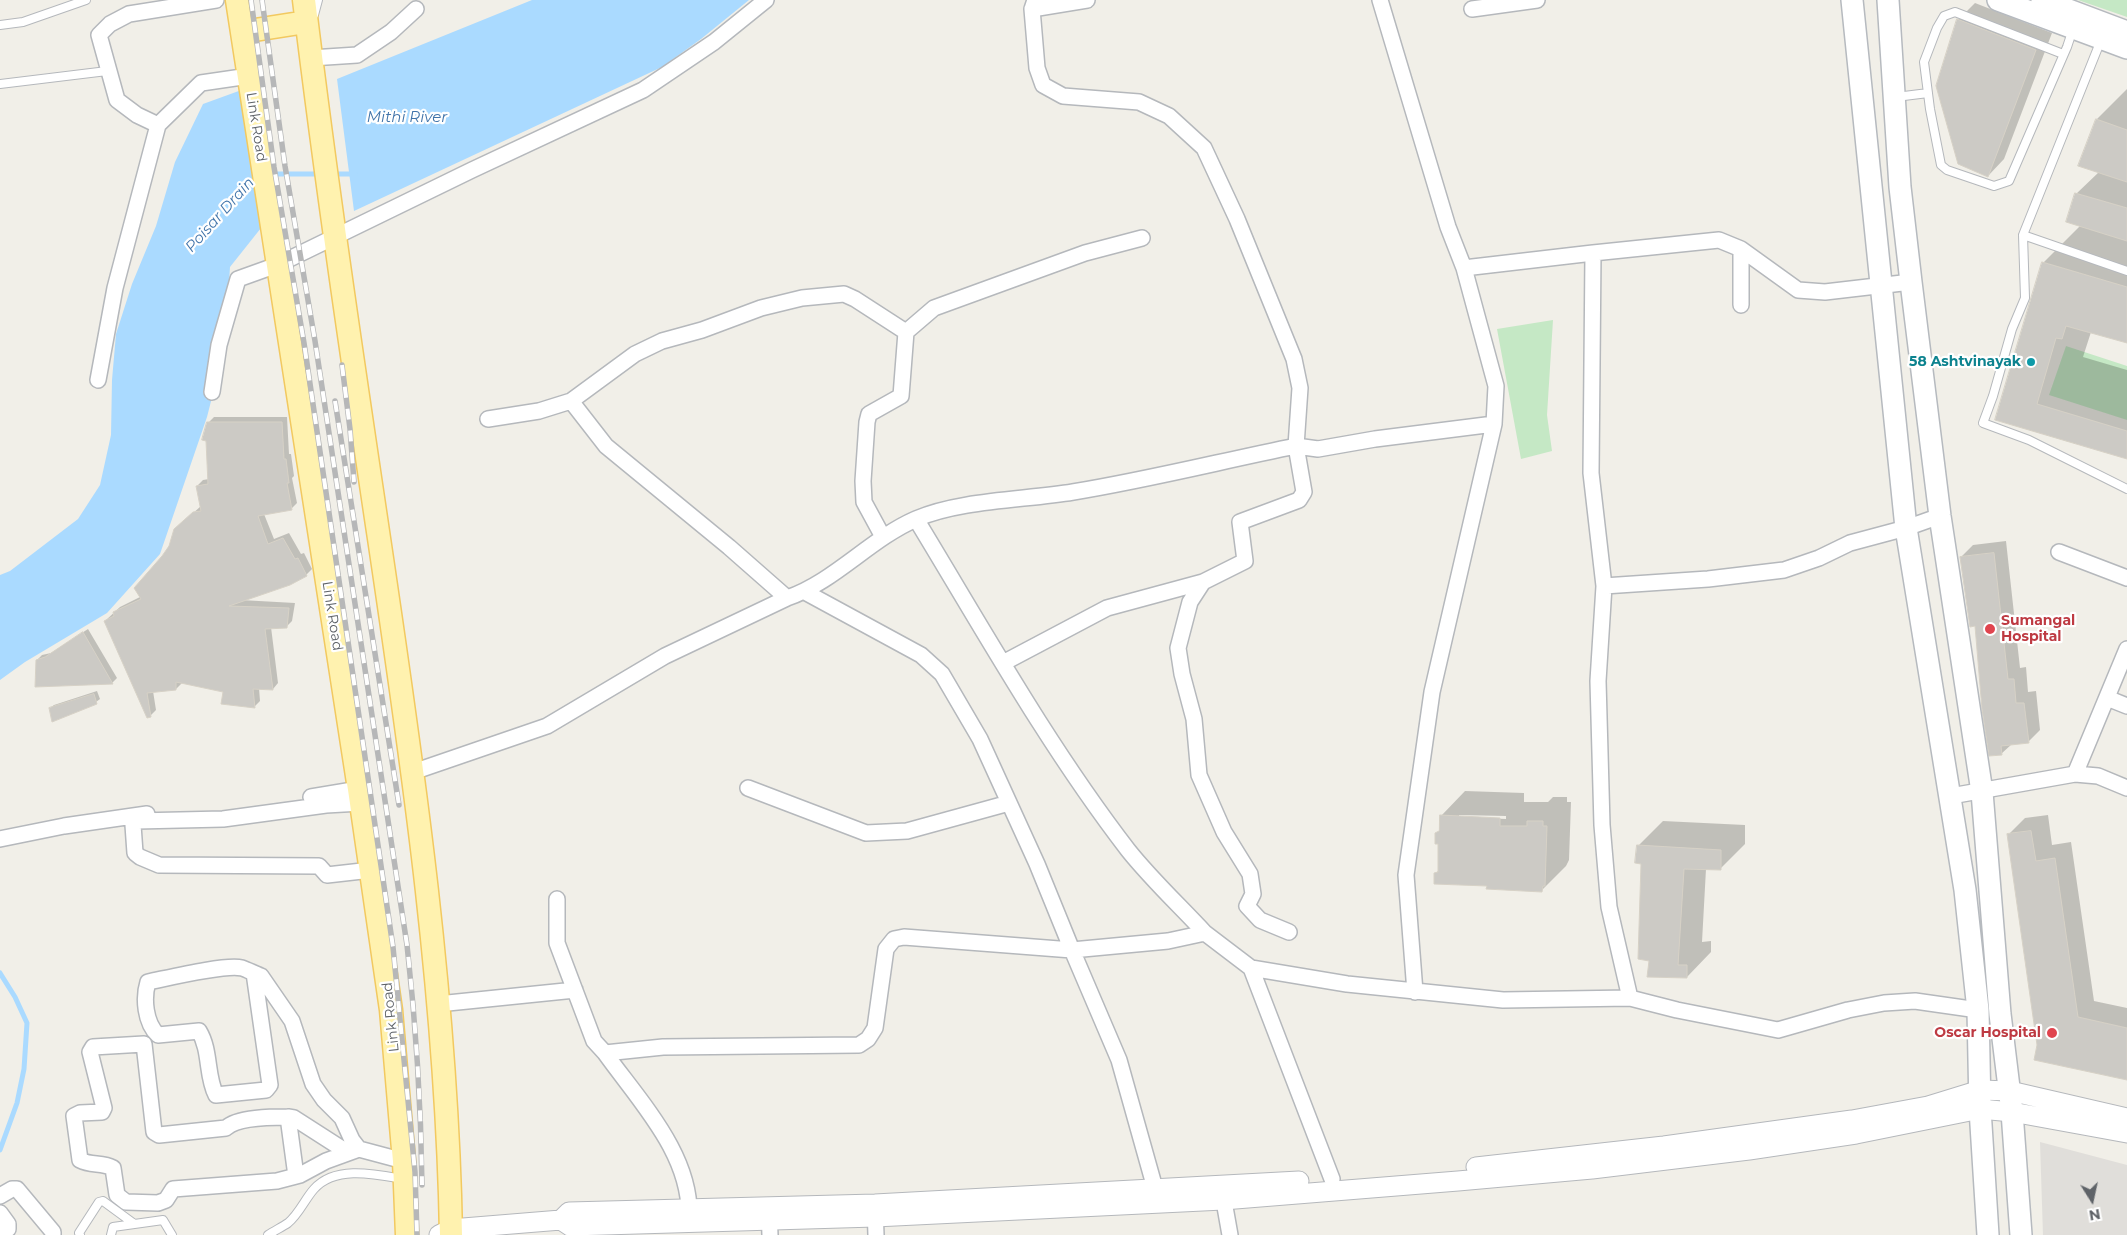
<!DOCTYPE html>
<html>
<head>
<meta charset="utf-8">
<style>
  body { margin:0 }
  #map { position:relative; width:2127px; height:1235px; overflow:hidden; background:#f1efe8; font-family:Montserrat,sans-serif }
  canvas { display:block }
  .north { position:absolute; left:2067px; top:1175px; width:50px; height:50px; -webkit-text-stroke:4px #fff; paint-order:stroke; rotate:170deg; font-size:14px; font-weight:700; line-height:20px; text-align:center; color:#5f6368 }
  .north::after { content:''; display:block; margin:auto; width:18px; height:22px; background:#5f6368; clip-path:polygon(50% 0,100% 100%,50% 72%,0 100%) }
</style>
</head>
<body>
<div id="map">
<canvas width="2127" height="1235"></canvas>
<div class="north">N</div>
</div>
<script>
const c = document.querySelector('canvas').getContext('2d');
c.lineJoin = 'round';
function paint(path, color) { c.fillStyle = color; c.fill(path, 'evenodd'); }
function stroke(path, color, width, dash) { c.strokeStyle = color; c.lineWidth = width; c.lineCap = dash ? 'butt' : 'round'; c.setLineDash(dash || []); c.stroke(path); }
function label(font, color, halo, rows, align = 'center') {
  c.font = font + ' Montserrat,sans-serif'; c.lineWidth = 4.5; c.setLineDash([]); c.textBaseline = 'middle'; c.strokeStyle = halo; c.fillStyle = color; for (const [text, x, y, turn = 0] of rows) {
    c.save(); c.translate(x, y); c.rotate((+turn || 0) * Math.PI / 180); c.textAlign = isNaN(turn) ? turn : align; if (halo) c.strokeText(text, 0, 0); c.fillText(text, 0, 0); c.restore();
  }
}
const industrial = new Path2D(`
  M2040,1142l87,23v70h-84z`);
const green = new Path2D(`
  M2078,0h49v17z
  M1553,320l-6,95 5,36 -31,8 -24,-130z
  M2066,346l61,20v54l-78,-25z`);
const water = new Path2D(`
  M532,0h217l-48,39 -39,28 -308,144 -17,-132z
  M247,88l14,140 -31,39 -5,79 -18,71 -47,137 -53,59 -82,49 -25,18v-105l10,-4 68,-52 22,-34 11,-50 1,-55 4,-46 16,-50 24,-58 19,-64 28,-58z`);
const shadow = new Path2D(`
  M1975,3l77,30 -48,126 -16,17 -30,-156z
  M2127,89v253l-36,-10 -8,25 44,13v87l-130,-38 46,-156 38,-38 -5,-31 23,-22 -20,-7 18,-46z
  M214,417h73l2,37h2l3,22 -2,2 5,25 -6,6 -27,5 10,25 15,-6 12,21 3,-1 8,16 -6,6 -65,25 54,3 -3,18 -6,6h-15l7,56 -5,6 -14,-1 1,13 -5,5 -31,-15 -42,-8 -6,6 -23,2 3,19 -6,6 -45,-95 15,-14 22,-11 39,-72 20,-18 -4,-20 6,-6 6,-1 -1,-56z
  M2006,541l14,127 6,-1 2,25 8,-1 4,39 -12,12 -16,2 -11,10 -40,-197 12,-12z
  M88,629l29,49 -5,5 -76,2 1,-25 5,-5 9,-2z
  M97,691l3,8 -4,3 -46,6 4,-3z
  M1465,791l59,2v9h24l5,-5h14v5h4l-2,58 -3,6 -24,24 -54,-6 -53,-10 4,-4 2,-54zM1459,815l47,1v3l-47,-2z
  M2048,815l4,30 19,-3 23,159 33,7v71l-89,-34 -30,-210 17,-17z
  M1663,821l82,4v19l-25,25h-14l-4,73 9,-1v11l-24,25 -37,-10 -8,-104 -4,-17z`);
const stream = new Path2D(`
  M269,174h51
  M331,174h24
  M0,973l15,24 12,26 -3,46 -7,34 -17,47`);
const building = new Path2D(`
  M1957,19l79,31 -48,127 -30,-13 -22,-78z
  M2096,119l31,11v52l-49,-16z
  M2075,193l52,15v33l-61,-19z
  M2042,262l85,25v56l-61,-17 -4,13 -6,-1 -19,66 90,27v28l-132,-39z
  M207,422h75l2,37h2l3,24h-2l5,27 -34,6 10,28 15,-6 12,21 3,-1 9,18 -17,9 -61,21 60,2 -2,20 -22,1 8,61 -20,-1 2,19 -34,-4 2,-12 -47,-10v8l-29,3 4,24 -4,1 -43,-97 10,-5 -1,-4 28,-13 -7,-11 28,-32 7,-10 5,-17 19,-17 8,-1 -5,-25 12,-2 -2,-43 -4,-1z
  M1994,553l14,126h6l2,24h8l5,40 -28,3 1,9 -13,1 -7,-47 -7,-83 -5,1 -10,-70z
  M83,632l30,52 -78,3 1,-27 9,-3z
  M94,694l3,10 -45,18 -3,-14z
  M1440,815l60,3v8h27v-5h16v5h4l-2,60h-2l-1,6 -56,-3 1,-3 -53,-2v-11l4,-1v-28h-3v-11l4,-2z
  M2031,831l5,30 19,-3 23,159 49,11v52l-93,-20 3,-15 -30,-211z
  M1637,845l84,5v20l-37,-1 -6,96h9v13l-40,-1 2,-16 -11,-2 3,-95 -6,-1z`);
const service = new Path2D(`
  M314,15l4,-15
  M0,25l23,-3 63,-22
  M2101,40l-78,195 2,63 -13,31 -19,67 -10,27 46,17 98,49
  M2063,54l-108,-42 -11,4 -7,12 -13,34 6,47 11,56 6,5 47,16 15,-5 58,-134 6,-18
  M0,84l107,-13
  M1896,97l32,-4
  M2023,235l104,36
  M80,1235l-1,-2 20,-31 4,-1 30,22
  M111,1235l2,-8 50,-7 9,15
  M268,1235c6,-4 14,-8 20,-12 11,-9 17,-24 26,-34 21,-24 61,-15 89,-10`);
const minor = new Path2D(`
  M1035,0l-3,9 5,59 6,17 20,11 76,6 30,14 35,32 33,71 57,140 6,29 -4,58 8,46 -5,8 -59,22 5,39 -42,21 -13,20 -12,46 4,26 12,45 5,56 25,57 26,42 3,20 -6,12 13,14 29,12
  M1032,9l55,-9
  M1472,9l65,-9
  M311,58l46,-3 34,-23 25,-23
  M158,125l43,-42 48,-7
  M1464,268l129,-15
  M1741,305v-56
  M98,380l17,-92 43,-163 -21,-10 -20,-15 -18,-65 11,-11 19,-10 87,-14
  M212,392l7,-47 19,-66 39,-14 195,-95 171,-80 71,-48 52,-42
  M571,401l35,45 123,101 58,51
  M488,419l51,-8 32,-10 64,-47 27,-13 40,-11 59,-22 41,-10 42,-4 11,5 51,33
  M916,519c68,112 132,227 212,331 23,29 52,56 77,83
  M883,537l-19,-35 -1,-21 4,-59 2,-8 32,-18 5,-64 28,-24 151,-55 57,-15
  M2059,552l68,26
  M1604,586l104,-7 76,-9 35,-12 31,-15 56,-15 34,-12
  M1003,663l104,-55 96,-26
  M2107,698l20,8
  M413,772l134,-46 118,-70 122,-58c47,-16 83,-59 129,-79 43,-19 109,-19 157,-27 74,-12 149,-31 223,-46l22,3 57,-10 119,-15 2,-38 -32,-118 -16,-41 -68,-227
  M2075,774l52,-125
  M748,788l118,45 41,-2 102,-28
  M1951,796l124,-22 23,2 29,12
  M311,797l48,-8
  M361,803l-35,2 -103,14 -86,2 -4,4 2,28 5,4 19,8 160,1 8,9 44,-5
  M0,839l64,-13 83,-12
  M557,899v44l37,98 11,12 58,-6 196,-2 9,-6 7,-11 11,-79 8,-10 10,-2 168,13 -35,-86 -57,-125 -38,-65 -21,-19 -116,-63
  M254,973l16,112 -4,5 -50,5c-10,-19 -5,-44 -17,-64l-41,4c-13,-12 -15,-37 -10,-53 20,-4 77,-18 94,-14 6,2 13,6 19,8l31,45 21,63 11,16 18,18 10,22 7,9 45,12
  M1415,992l-9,-117 26,-183 62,-268
  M1630,998l-21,-91 -7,-82 -4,-144 6,-95 -13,-113 2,-220 126,-13 22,9 57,41 27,2 86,-10
  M438,1004l137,-14
  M605,1053c35,49 88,103 84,167
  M288,1117l6,1 53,34
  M296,1176l-8,-59c-15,0 -51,0 -62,11l-67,7 -5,-3 -10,-88 -51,3 -3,5 14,56 -2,4 -22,1 -6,3 6,44c11,6 22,2 33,8l4,27 9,7 32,1 8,-3 7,-11 104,-8 23,-6 26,-14 33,-12
  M1332,1179l-81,-211 96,16 156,16 127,-2 47,12 101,20 70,-20 36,-7 31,-2 63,9
  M1222,1190l8,45
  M0,1196l12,-7h5l36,43v3
  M1158,1199l-39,-139 -47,-110 96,-9 37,-8 46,35
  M875,1207l1,28
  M769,1209l1,26
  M0,1213l8,11v5l-8,5`);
const tertiary = new Path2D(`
  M1476,1167l188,-21 188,-26 76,-14 52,-16 30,1 117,27
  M561,1220l8,-8 306,-8 424,-23
  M439,1235l12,-6 110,-9 9,6 305,-9 246,-12 102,-5 235,-19 134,-12 157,-19 107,-16 124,-25 32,3 115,21`);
const secondary = new Path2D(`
  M1852,0l54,528 59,362 13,120 2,99 8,126
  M1888,0l12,187 11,95 29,234 42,276 18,222 12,98 9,123
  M1998,0l129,48
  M2042,0l85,32`);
const primary = new Path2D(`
  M237,0l122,789 32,221 13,151 3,74
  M304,0c22,182 49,364 76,545 34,229 67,459 71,690
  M242,32l64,-10`);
const rail = new Path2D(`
  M251,0l23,167 30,176 89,604 22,225 2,63
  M262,0l23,166 30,175 92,604c9,80 14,160 15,240
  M342,365l8,64 4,53
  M335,401l64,404`);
const markers = [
  [2031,362,5,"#0f9aa8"],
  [1990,629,6,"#e0444e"],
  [2052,1033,6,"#e0444e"]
];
const streetNames = [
  ["Link Road",256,127,81],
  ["Link Road",332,616,81],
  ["Link Road",391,1017,-96]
];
const cultureNames = [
  ["58 Ashtvinayak",2021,362]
];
const healthNames = [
  ["Sumangal",2001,621],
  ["Hospital",2001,637],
  ["Oscar Hospital",2041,1033,"right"]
];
const waterNames = [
  ["Mithi River",407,118],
  ["Poisar Drain",220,215,-48]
];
paint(industrial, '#e0deda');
paint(green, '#c5e8c5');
paint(water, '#aadaff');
paint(shadow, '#0003');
stroke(stream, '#aadaff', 5);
paint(building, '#cccac5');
stroke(building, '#d6d1c6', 1);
stroke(service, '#b5b8bc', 10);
stroke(minor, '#b5b8bc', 18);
stroke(tertiary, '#b5b8bc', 21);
stroke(secondary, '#b6babf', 24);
stroke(primary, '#f2c960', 25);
stroke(service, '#fff', 8);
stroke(minor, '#fff', 15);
stroke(tertiary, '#fff', 19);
stroke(secondary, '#fff', 21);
stroke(primary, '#fff2af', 22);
stroke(rail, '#b6b7b8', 5.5);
stroke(rail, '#fff', 4, [11]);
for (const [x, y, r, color] of markers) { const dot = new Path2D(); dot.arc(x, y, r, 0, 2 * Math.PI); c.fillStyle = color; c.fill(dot); stroke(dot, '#fff', 2); }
label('14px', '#5f6368', '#fff', streetNames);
label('bold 14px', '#0d838f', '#fff', cultureNames, 'right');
label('bold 14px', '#be3a42', '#fff', healthNames, 'left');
label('italic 15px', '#4174aa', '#fff', waterNames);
</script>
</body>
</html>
